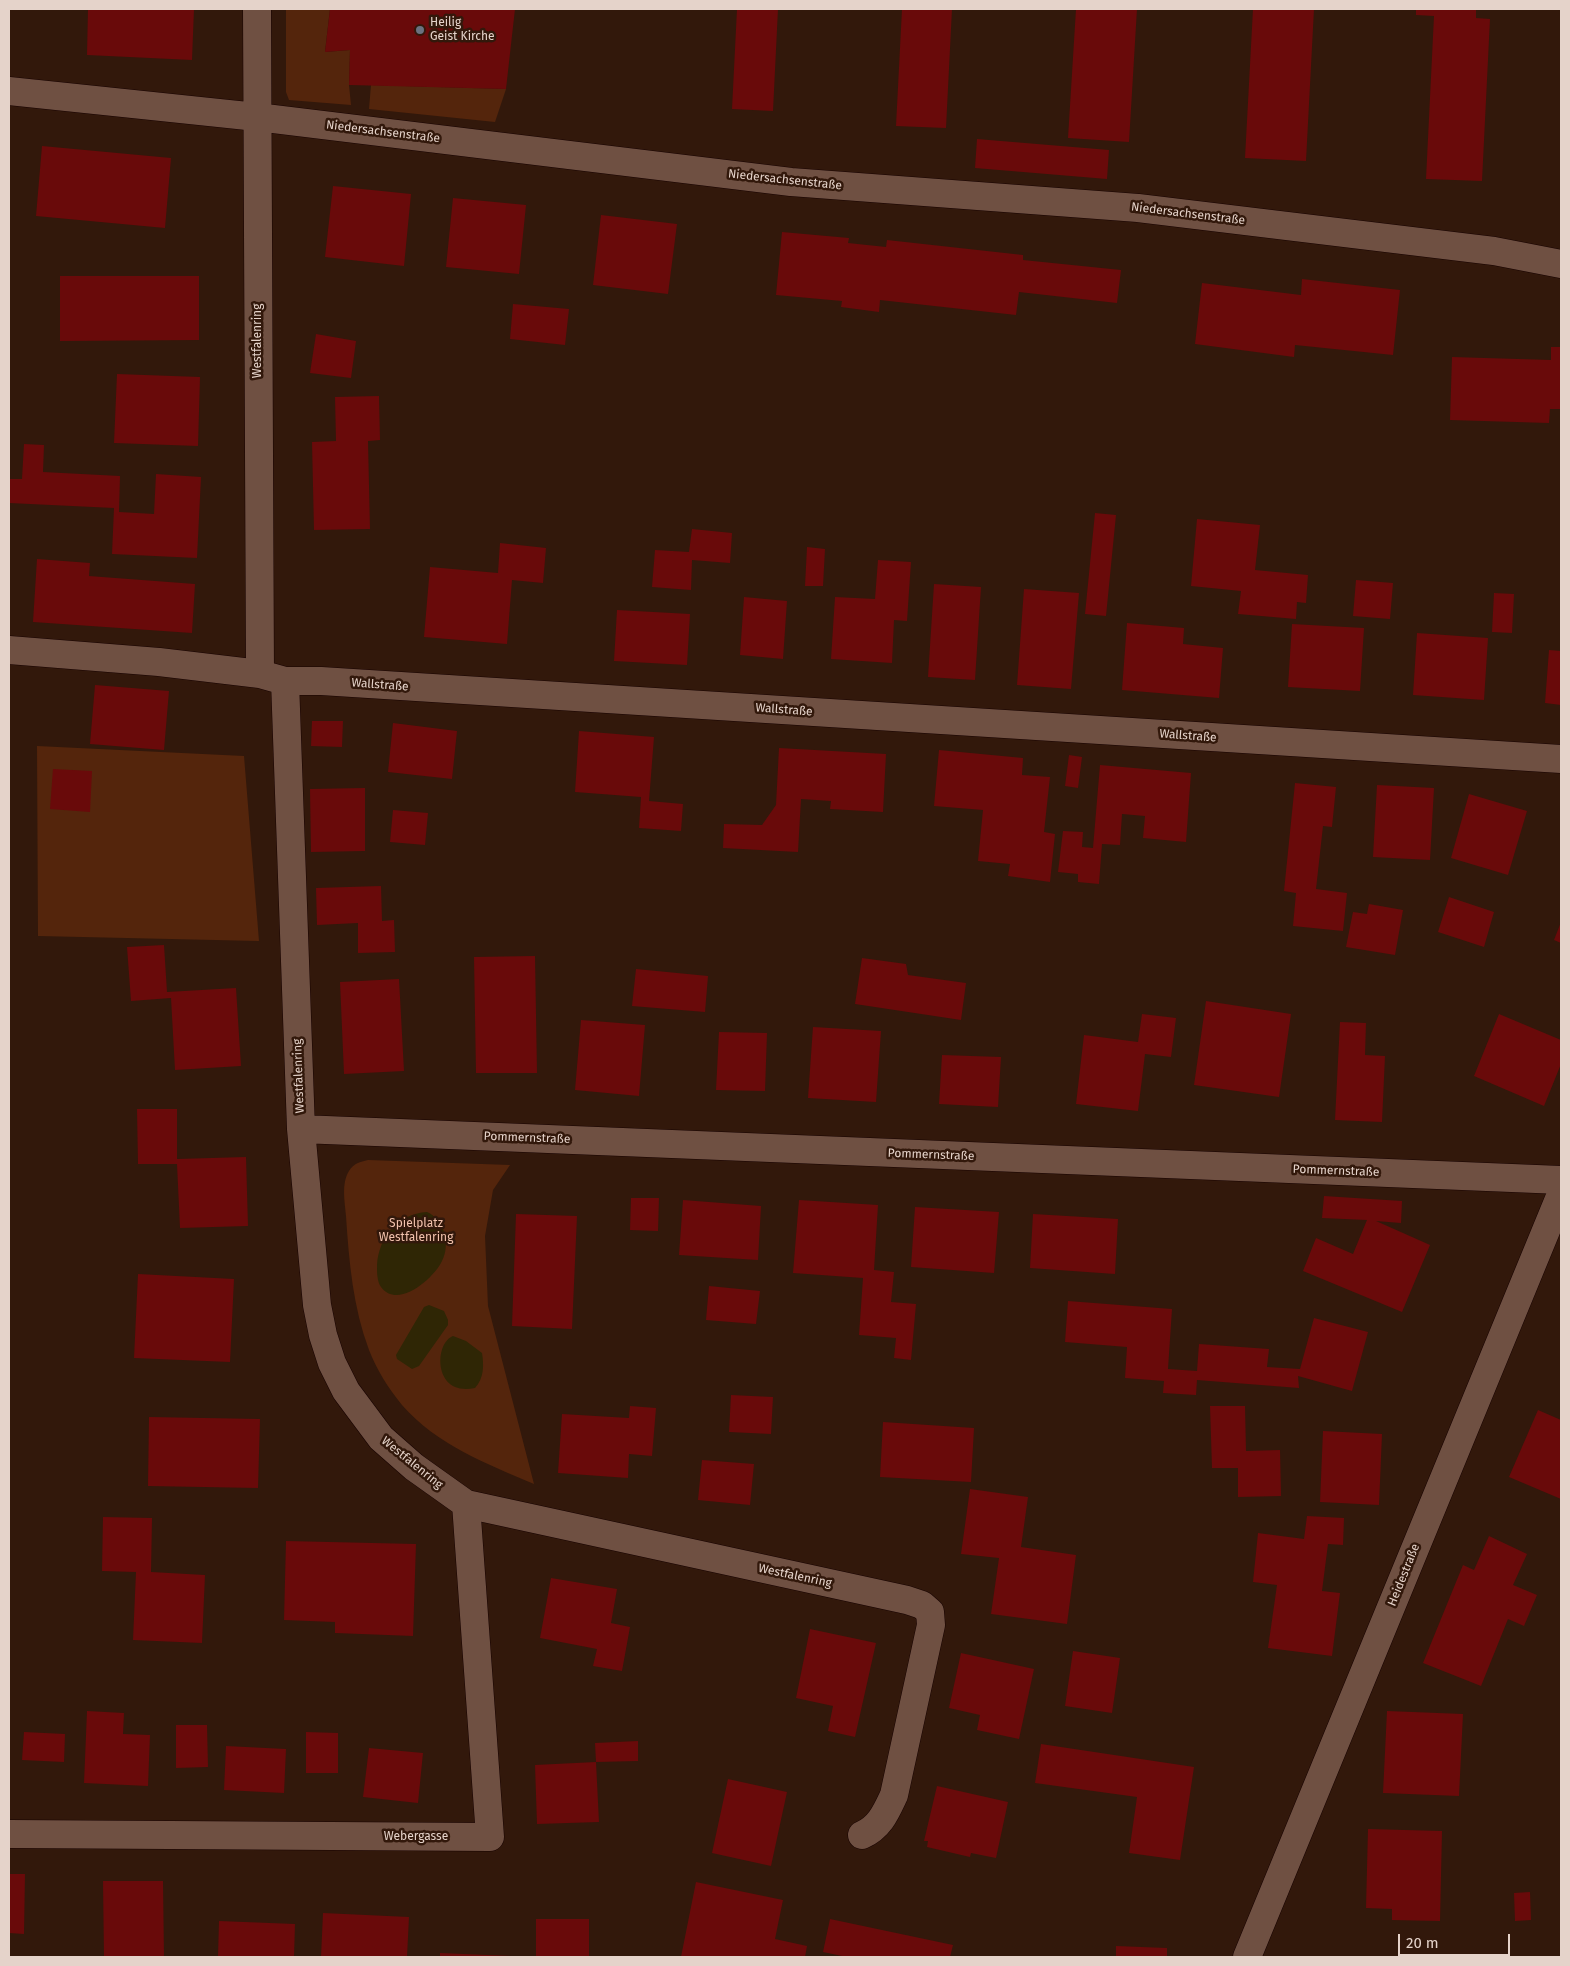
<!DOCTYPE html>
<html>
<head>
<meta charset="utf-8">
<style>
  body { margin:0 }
  #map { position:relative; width:1570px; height:1966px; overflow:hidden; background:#32180b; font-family:"Fira Sans",sans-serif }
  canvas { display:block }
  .frame { position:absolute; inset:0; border:10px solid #e5d3ca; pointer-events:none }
  .scale { position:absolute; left:1398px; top:1934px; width:112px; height:22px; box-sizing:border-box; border:2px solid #e5d3ca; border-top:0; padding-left:6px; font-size:15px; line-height:18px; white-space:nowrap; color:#e5d3ca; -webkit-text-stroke:4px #32180b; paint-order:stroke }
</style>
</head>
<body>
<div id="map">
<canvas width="1570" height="1966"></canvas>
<div class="frame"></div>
<div class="scale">20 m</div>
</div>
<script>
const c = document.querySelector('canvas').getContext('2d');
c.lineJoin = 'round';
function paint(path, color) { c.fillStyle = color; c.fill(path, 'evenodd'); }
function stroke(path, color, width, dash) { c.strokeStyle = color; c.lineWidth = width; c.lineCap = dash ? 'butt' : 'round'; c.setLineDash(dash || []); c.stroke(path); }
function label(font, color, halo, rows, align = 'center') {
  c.font = font + ' "Fira Sans",sans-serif'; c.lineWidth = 5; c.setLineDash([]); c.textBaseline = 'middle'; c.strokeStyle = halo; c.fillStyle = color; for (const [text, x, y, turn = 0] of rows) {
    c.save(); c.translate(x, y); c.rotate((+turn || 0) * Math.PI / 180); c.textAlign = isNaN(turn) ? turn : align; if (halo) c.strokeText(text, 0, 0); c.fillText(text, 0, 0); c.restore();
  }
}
const green = new Path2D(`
  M286,9h44l-5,43 25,-2 -1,35 2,20 -62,-5 -3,-8z
  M371,85l135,4 -11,33 -126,-13z
  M37,746l207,10 15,185 -221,-5z
  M368,1160l142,5 -17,25 -8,46 3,70 46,178c-47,-20 -97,-39 -132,-79 -14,-17 -25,-35 -33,-55 -16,-43 -20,-88 -23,-134 -1,-14 -5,-32 3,-45 5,-8 11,-9 19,-11z`);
const sand = new Path2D(`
  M427,1212c17,7 24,32 15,49 -8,17 -44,49 -61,26 -4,-6 -4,-14 -4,-22 2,-28 20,-51 50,-53z
  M429,1305l15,6 4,9v5l-29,41 -7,3 -15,-10 -1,-4 28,-48z
  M453,1336l13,5 16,12c2,13 2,25 -7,35 -42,9 -41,-45 -22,-52z`);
const building = new Path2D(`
  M88,9h106l-2,51 -105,-5z
  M330,9h185l-9,80 -157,-4 1,-35 -25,2z
  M737,9h41l-5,102 -41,-2z
  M902,9h50l-6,119 -50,-2z
  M1076,9h61l-8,133 -61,-4z
  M1253,9h61l-8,152 -61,-3z
  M1416,9h60v9l14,1 -8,162 -56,-2 8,-163 -18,-1z
  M977,139l132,11 -2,29 -132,-11z
  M42,146l129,12 -6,70 -129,-12z
  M333,186l78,8 -7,72 -79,-9z
  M453,198l73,7 -7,69 -73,-7z
  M601,215l76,9 -9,70 -75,-9z
  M782,232l67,6 -1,5 38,4 1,-7 136,15v5l98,10 -4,33 -98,-11 -3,23 -136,-15 -1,12 -38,-5 1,-6 -66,-6z
  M60,276h139v64l-139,1z
  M1302,279l98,11 -7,65 -98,-10 -1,12 -99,-13 7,-61 99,12z
  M513,304l56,5 -4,36 -55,-6z
  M316,334l40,7 -5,37 -41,-5z
  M1551,347h10v62h-11l-1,14 -99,-3 2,-63 99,3z
  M117,374l83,3 -2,69 -84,-3z
  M379,396l1,44 -12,1 2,88 -56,1 -2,-88 24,-1 -1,-44z
  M24,444l20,1 -1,27 77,4 -1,36 35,2 2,-40 45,3 -4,81 -85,-4 2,-46 -105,-5v-24h13z
  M1095,513l21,2 -10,101 -21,-2z
  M1197,519l63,6 -5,45 53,5 -2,28 -9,-1 -1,17 -58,-5 3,-23 -50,-5z
  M692,529l40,4 -2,30 -38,-3 -1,30 -39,-3 3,-37 34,2z
  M500,543l46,5 -3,35 -31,-3 -5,64 -83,-7 6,-70 68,6z
  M807,547l18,2 -2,37h-18z
  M37,559l53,4 -1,13 106,8 -3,49 -159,-11z
  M878,560l33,2 -4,59 -13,-1 -2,43 -61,-4 4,-62 40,2z
  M1356,580l37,3 -3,36 -37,-3z
  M934,584l47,3 -6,93 -47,-3z
  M1024,589l55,4 -8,96 -54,-4z
  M1494,593l20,1 -2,39 -20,-1z
  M744,597l43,4 -4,58 -43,-4z
  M617,610l73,4 -3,51 -73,-4z
  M1127,623l57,5 -1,16 40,4 -4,50 -97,-8z
  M1292,624l72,4 -4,63 -72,-4z
  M1417,633l71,5 -4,62 -71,-5z
  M1549,650l12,1v54l-16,-2z
  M95,685l74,6 -5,59 -74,-6z
  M312,721h31l-1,26 -31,-1z
  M393,723l64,8 -5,48 -64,-7z
  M579,731l75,6 -5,64 34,3 -2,27 -42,-3 2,-31 -66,-5z
  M779,748l107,6 -3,58 -53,-3 1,-8 -30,-2 -3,53 -75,-4 1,-24 38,1 14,-20z
  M939,750l84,8 -1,17 28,2 -6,55 11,2 -5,48 -42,-6 2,-12 -32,-3 5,-51 -49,-4z
  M1069,755l13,2 -4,31 -13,-2z
  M1100,765l91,8 -5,69 -43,-4 2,-22 -23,-2 -2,31 -18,-1 -3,40 -21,-2v-8l-20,-2 5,-41 20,1 -1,15 11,1z
  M53,769l39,2 -2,41 -40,-3z
  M1295,783l41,4 -4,40 -9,-1 -7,63 31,4 -4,38 -50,-5 3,-33 -12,-2z
  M1377,785l57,3 -4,72 -57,-3z
  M365,788v63l-54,1 -1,-63z
  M1469,794l58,17 -19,64 -57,-17z
  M393,810l35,3 -3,32 -35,-3z
  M381,886l1,35 12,-1 1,32 -37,1v-30l-41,2 -1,-37z
  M1449,897l45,15 -10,35 -46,-15z
  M1369,904l34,6 -8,45 -49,-8 7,-35 14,2z
  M1561,922v21l-7,-3z
  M164,945l3,47 69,-4 5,78 -66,4 -4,-72 -40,3 -4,-54z
  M535,956l2,117h-61l-2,-116z
  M862,958l44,6 2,11 58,8 -5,37 -106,-16z
  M636,969l72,7 -3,36 -73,-6z
  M399,979l5,92 -60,3 -4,-92z
  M1206,1001l85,13 -12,83 -85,-12z
  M1142,1014l34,4 -5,39 -26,-3 -7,57 -62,-7 8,-69 54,7z
  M1499,1014l62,26v24l-17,42 -70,-30z
  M581,1020l64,5 -6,71 -64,-6z
  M1340,1022l26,1 -1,32 20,1 -3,66 -47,-2z
  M813,1027l68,4 -5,71 -68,-4z
  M719,1032l48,1 -2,58 -49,-1z
  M942,1055l59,2 -3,50 -59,-3z
  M137,1109h40v50l69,-2 2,69 -68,2 -3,-64h-39z
  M1324,1196l78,5 -1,22 -25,-2 54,24 -28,67 -99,-41 13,-33 37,16 14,-34 -45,-2z
  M631,1198h28l-1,33 -28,-1z
  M683,1200l78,6 -3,54 -79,-5z
  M799,1200l79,5 -4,65 20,2 -3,30 25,2 -5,56 -17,-2 2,-20 -37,-3 4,-57 -70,-5z
  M915,1207l84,5 -5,61 -83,-6z
  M516,1214l61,2 -5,113 -60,-3z
  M1033,1214l85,5 -3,55 -85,-6z
  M138,1274l96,5 -4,83 -96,-4z
  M709,1286l51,5 -4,33 -50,-4z
  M1068,1301l104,8 -4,60 29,2 2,-27 70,5 -2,18 33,2 14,-51 54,14 -16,59 -54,-15 1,12 -102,-8 -1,15 -33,-2 1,-12 -39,-3 2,-31 -62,-5z
  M731,1395l42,2 -2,37 -42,-2z
  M630,1406l26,2 -4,48 -23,-2 -1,24 -70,-5 4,-59 67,4z
  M1210,1406h35l1,45 34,-1 1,46 -43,1v-29h-26z
  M1538,1410l23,10v79l-52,-22z
  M149,1417l111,2 -2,69 -110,-2z
  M883,1422l91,6 -3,54 -91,-5z
  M1323,1431l59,3 -3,71 -59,-3z
  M702,1460l52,4 -4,41 -52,-5z
  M970,1489l58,8 -7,50 55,8 -9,69 -76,-10 8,-56 -38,-4z
  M1307,1516l37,2 -1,27 -15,-1 -6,47 18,2 -8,63 -64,-8 9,-63 -24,-3 5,-49 46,6z
  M103,1517l49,1 -1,54 54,3 -3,68 -69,-3 3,-68 -34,-1z
  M1489,1536l38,18 -14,31 24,10 -13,31 -16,-7 -27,67 -58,-23 40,-98 11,5z
  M286,1541l130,3 -3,92 -78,-3v-11l-51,-2z
  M551,1578l66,11 -6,34 19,4 -8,44 -29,-5 4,-17 -57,-11z
  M810,1629l66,14 -21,94 -27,-6 5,-25 -37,-8z
  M1073,1651l47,7 -8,55 -47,-7z
  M961,1653l73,16 -15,70 -42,-9 3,-15 -31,-7z
  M87,1711l37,2 -1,21 27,1 -2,51 -64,-3z
  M1387,1711l76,3 -4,82 -76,-3z
  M176,1725h31l1,42 -32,1z
  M24,1732l41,2 -1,28 -42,-2z
  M306,1732l32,1v40h-32z
  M638,1741v20l-42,1 3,60 -62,2 -2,-59 61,-3 -1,-19z
  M1041,1744l153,23 -14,93 -51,-7 8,-56 -102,-14z
  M226,1746l60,3 -2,44 -60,-3z
  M369,1748l54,5 -5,50 -55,-6z
  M728,1779l59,13 -16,74 -59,-13z
  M937,1786l71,16 -12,56 -25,-5 -1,4 -43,-10 1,-6h-4z
  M1368,1829l74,2 -2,90 -48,-1v-11l-26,-1z
  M9,1874h16l-1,60 -15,-1z
  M103,1881h60l1,76h-60z
  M696,1882l87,18 -8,39 32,7 -2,11h-124z
  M1530,1892l1,28 -16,1 -1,-28z
  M323,1913l86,4 -2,40h-86z
  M536,1919h53v38h-53z
  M830,1919l123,26 -3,12h-103l-24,-5z
  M219,1921l76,3 -1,33h-76z
  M1116,1946l51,2v9h-51z
  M440,1953l71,3v1h-71z`);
const minor = new Path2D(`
  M257,9l3,665
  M9,91l248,26 534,65 347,26 356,43 67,13
  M9,650l150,12 101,12 25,7h36l1240,78
  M285,681l16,448 16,176 6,30 9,28 14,28 35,47 33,29 52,37 441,96 15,5 8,7 1,13 -37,170c-8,17 -14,32 -32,40
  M301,1129l1260,51
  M9,1834l481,3 -24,-333
  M1247,1957l314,-763`);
const markers = [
  [420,30,5,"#6b7280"]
];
const poiNames = [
  ["Heilig",430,23],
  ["Geist Kirche",430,37]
];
const streetNames = [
  ["Niedersachsenstraße",383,132,7],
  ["Niedersachsenstraße",785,180,6],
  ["Niedersachsenstraße",1188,214,7],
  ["Westfalenring",258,341,-90],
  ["Wallstraße",380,685,4],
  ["Wallstraße",784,710,4],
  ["Wallstraße",1188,736,4],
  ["Westfalenring",299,1076,-92],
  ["Pommernstraße",527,1138,2],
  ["Pommernstraße",931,1155,2],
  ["Pommernstraße",1336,1171,2],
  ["Westfalenring",412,1463,39],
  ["Heidestraße",1404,1575,-68],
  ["Westfalenring",795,1576,12],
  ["Webergasse",416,1837]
];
const parkNames = [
  ["Spielplatz",416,1224],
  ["Westfalenring",416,1238]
];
paint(green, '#54250c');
paint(sand, '#2f2605');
paint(building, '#690a0a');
stroke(minor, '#180300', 29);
stroke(minor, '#6f5042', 28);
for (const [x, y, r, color] of markers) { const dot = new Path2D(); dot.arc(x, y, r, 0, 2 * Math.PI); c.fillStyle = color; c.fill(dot); stroke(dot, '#32180b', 2); }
label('12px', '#e5d3ca', '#32180b', poiNames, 'left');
label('12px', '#e5d3ca', '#32180b', streetNames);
label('12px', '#f2c2ad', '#32180b', parkNames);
</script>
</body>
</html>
